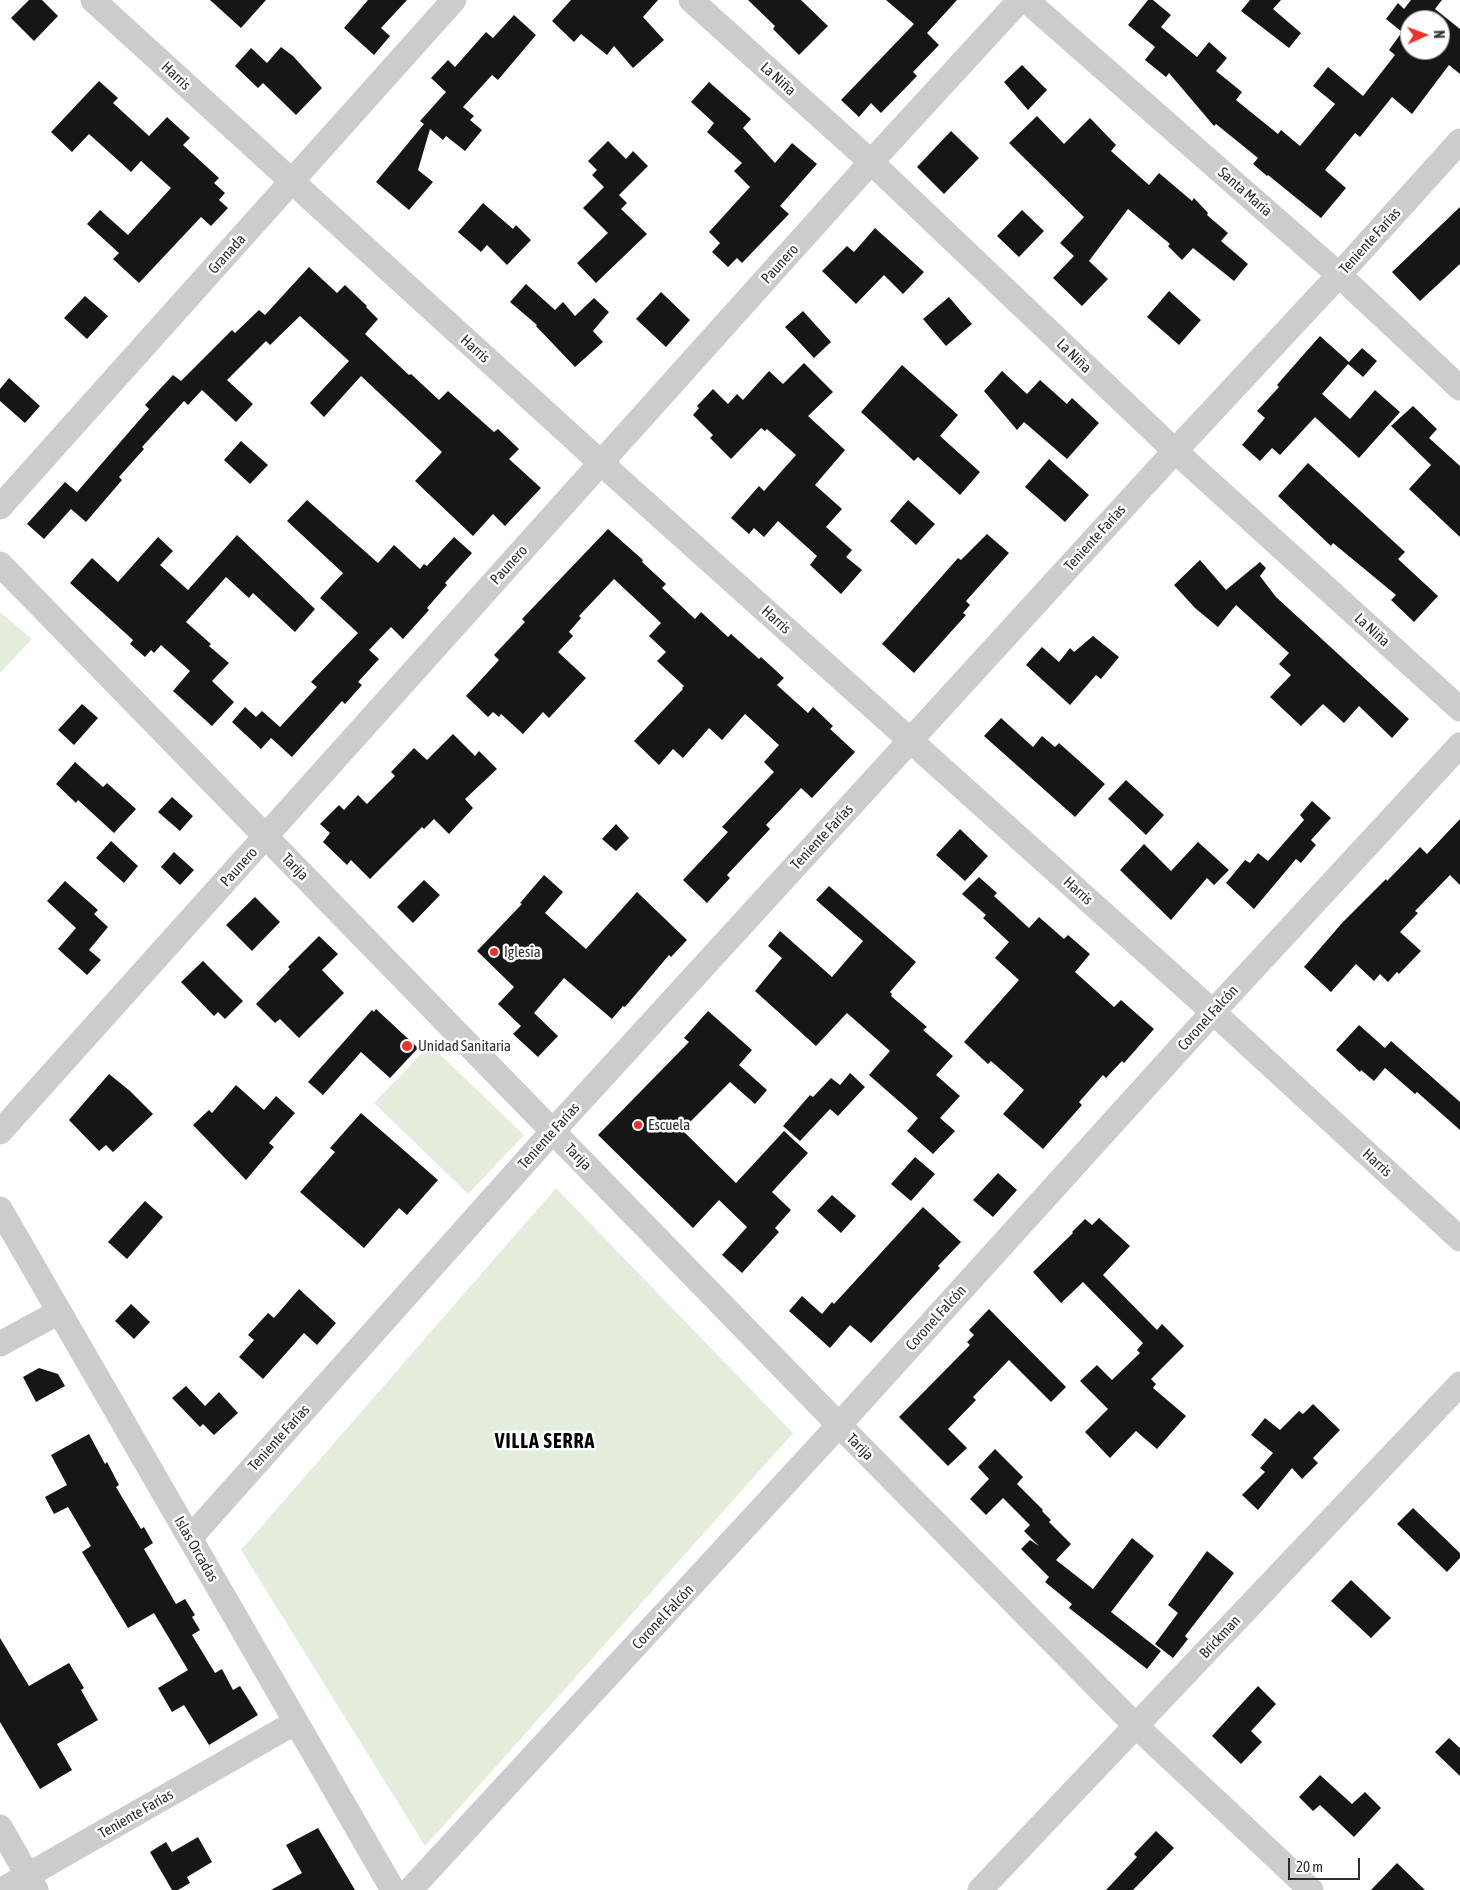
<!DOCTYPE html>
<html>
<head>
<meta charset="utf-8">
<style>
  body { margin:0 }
  #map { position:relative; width:1460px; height:1890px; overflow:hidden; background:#fff; font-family:"Asap Condensed",sans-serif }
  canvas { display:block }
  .north { position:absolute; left:1400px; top:10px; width:50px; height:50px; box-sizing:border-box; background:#fff; border:1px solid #acacac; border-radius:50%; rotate:88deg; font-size:14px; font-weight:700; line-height:20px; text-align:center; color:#2f2f2f }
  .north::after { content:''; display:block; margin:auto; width:18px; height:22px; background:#f12e27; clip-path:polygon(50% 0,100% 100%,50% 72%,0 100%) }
  .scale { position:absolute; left:1288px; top:1858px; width:72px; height:22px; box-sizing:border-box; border:2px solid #2f2f2f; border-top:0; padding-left:6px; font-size:15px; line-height:18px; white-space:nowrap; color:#2f2f2f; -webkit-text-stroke:4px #fff; paint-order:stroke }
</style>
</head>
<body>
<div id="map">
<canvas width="1460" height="1890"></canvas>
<div class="north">N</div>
<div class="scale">20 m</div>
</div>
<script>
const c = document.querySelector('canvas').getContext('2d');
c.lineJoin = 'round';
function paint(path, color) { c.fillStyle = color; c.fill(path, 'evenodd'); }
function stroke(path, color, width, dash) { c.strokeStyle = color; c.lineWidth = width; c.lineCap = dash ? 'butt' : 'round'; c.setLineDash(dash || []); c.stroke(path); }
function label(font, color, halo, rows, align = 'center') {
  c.font = font + ' "Asap Condensed",sans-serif'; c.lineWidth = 5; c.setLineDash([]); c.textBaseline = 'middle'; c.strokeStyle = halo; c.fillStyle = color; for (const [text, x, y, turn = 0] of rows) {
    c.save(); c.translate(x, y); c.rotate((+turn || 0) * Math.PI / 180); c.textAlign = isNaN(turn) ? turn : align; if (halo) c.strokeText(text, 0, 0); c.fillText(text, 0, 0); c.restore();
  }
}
const green = new Path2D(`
  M0,612l32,27 -32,34z
  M430,1045l94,90 -56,59 -94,-91z
  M556,1188l237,245 -368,413 -184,-296z`);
const building = new Path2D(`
  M29,0h13l16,16 -24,25 -23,-23z
  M210,0h56l-25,28z
  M368,0h39l-26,28 9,8 -16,19 -30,-27z
  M571,0h87l-15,17 21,23 -31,28 -19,-22 -7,9 -26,-21 -7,8 -22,-21z
  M748,0h53l27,26 -29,29 -26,-26 2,-3z
  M886,0h71l-30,33 12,12 -26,27 4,4 -36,37 -10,-10 -12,14 -18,-17 73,-76z
  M1148,0h5l18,15 -10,12 36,30 12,-15 18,16 -11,13 26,21 -6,8 42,34 3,-4 19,16 35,-42 -22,-18 15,-19 35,29 32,-41 -6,-5 13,-18 -16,-13 12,-16 6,6 7,-9h31l-7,9 25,20v45l-11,-9 -37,49 -20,-17 -32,40 -5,-4 -30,37 21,18 -25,30 -53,-43 -1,1 -14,-12 5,-6 -42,-34 -2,2 -45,-53 -3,4 -21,-17 10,-13 -27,-22zM1410,20h30v30h-30z
  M1250,0h31l-8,9 28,24 -12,15 -48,-37z
  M514,15l22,20 -38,45 -6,-5 -29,32 11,9 -4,4 12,10 -17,21 -19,-15 -3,4 -13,-11 -12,41 15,12 -24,28 -33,-28 48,-58 -4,-3 26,-29 -15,-14 17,-18 7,7 31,-35 7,6z
  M281,47l12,9 29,32 -26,27 -33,-32 -5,5 -23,-22 16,-18 16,15z
  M1022,65l25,25 -19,20 -24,-28z
  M99,81l19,17 -5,5 36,33 18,-19 23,21 -7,7 36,33 -5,5 11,10 -6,7 9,8 -17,18 -10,-9 -62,66 -26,-24 6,-6 -32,-29 13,-14 28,25 43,-47 -30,-27 -10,11 -42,-38 -17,18 -21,-20z
  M709,82l42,37 -8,9 32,35 17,-20 25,21 -37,42 9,8 -47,49 -5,-5 -9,9 -16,-15 8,-9 -11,-11 41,-45 -16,-16 8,-8 -35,-31 7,-9 -23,-21z
  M1037,116l27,28 26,-26 26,27 -5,6 38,34 10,-12 33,28 2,-3 14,15 -1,2 21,18 -7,8 27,23 -14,17 -41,-33 -11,12 -14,-14 2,-2 -42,-35 -39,52 19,18 -26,27 -29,-28 21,-22 -14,-13 24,-26 -75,-74z
  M951,131l28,27 -35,36 -27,-27z
  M608,141l18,18 7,-8 15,15 -29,29 8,8 -6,6 26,25 -51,49 -19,-20 31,-30 -25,-25 21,-21 -12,-12 5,-5 -9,-9z
  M483,203l30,26 3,-4 15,15 -24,25 -20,-20 -6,7 -23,-20z
  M1460,207v57l-40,37 -28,-29z
  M1022,210l22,21 -25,26 -22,-21z
  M875,228l49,44 -21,22 -19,-19 -28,29 -34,-33 25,-25 7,6z
  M309,267l28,26 8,-8 22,21 -1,1 12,12 -13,15 44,41 2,-1 28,26 9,-9 46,41 4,-3 21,20 -10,10 32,29 -36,38 -12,-12 -20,22 -58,-55 27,-29 -81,-76 -37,41 -14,-14 39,-42 -49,-45 -30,29 -4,-4 -39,39 26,24 -17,18 -34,-32 -14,15 -4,-4 -42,46 2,2 -25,28 3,3 -36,42 -15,-13 -27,30 -17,-15 38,-42 12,10 72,-83 -4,-4 28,-30 8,6 51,-51 3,3 24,-23 6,5z
  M526,284l29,26 8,-8 12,14 19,-18 15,14 -16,19 10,11 -28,25 -39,-41 1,-1 -27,-23z
  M1169,291l32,29 -22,25 -32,-28z
  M661,292l29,28 -24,27 -30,-28z
  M85,296l23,20 -21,23 -23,-21z
  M949,297l23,27 -26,22 -23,-27z
  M803,311l28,31 -17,16 -29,-31z
  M1320,336l29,26 13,-14 15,13 -14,16 -15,-13 -26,30 28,25 25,-29 25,22 -41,46 -44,-41 -35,38 -8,-7 -12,13 -18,-16 23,-27 -8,-7 22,-24 -2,-2 6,-7z
  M804,363l29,29 -25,24 37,34 -30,35 27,24 -16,18 26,23 -6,7 16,13 -21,24 -31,-29 7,-9 -39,-35 -14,16 -10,-9 -5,6 -18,-16 28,-32 5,5 32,-36 -29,-26 -2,2 -4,-3 -30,31 -21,-21 3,-3 -20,-20 6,-7 -2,-2 16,-17 15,15 9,-10 6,6 26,-29 14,13z
  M902,365l56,50 -18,21 40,36 -20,23 -42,-38 -4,4 -53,-49z
  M1002,371l25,23 13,-14 27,24 5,-6 27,25 -32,36 -43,-37 -7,8 -33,-39z
  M9,378l31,28 -15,17 -25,-22v-12z
  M1413,406l24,23 -8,9 31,28v71l-51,-48 22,-24 -40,-39z
  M241,441l27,24 -18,19 -26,-24z
  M1049,459l40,36 -24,27 -40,-35z
  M1308,463l97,89 -7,7 40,37 -24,26 -23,-22 5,-5 -63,-52 -2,3 -53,-50z
  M307,500l71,63 16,-18 26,24 4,-5 3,2 27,-29 18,16 -27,30 2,2 -20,23 2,2 -26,29 -12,-12 -22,23 10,9 -21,23 4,3 -17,19 -3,-3 -50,56 -21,-19 -10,11 -29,-27 13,-15 11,10 6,-6 18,16 37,-40 -6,-5 47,-49 -38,-35 23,-25 -56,-52z
  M908,500l27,24 -19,21 -26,-24z
  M608,529l35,31 -1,2 24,22 -4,4 33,31 6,-7 27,25 3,-3 28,25 2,-2 23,21 -7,7 31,28 5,-6 20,19 -3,3 25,23 -43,46 -11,-10 -35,37 4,4 -43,46 3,3 -23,25 -24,-23 45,-48 -6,-5 52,-55 -10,-10 15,-17 -34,-31 -23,26 -13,-12 -26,30 -10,-9 -14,16 -25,-24 49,-52 -1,-1 2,-2 -27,-25 9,-9 -17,-16 12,-13 -47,-44 -35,37 2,2 -12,14 4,4 -15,16 28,26 -37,40 -6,-6 -20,22 -22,-20 -2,3 -6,-5 -5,5 -22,-21 33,-36 -5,-5 31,-33 -3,-3z
  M987,534l22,19 -43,48 4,4 -7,8 3,2 -52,58 -32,-29 76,-86 3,2z
  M237,535l78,74 -20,23 -42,-39 -4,5 -23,-21 -40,45 25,22 -2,2 20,17 -17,18 22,21 -22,24 -39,-35 17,-20 -29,-26 -7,8 -3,-3 -6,7 -15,-13 3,-4 -63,-57 22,-25 26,24 40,-45 15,14 -13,14 28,25z
  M1200,560l26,30 34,-28 6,6 -6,8 16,21 133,122 -17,19 -33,-32 -15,17 -21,-19 -22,22 -31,-29 21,-22 -12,-11 10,-11 -53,-48 -18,22 -23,-19 -21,-23z
  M1093,636l26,21 -18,22 -5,-4 -26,30 -44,-40 16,-18 17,15 11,-14 4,4z
  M82,704l16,14 -24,27 -16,-15z
  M1001,718l32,29 9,-11 13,11 4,-4 46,41 -30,33 -91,-81z
  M453,734l22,22 4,-5 18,18 -32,30 8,9 -24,26 -15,-15 -10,10 -2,-2 -52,52 -19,-19 -4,5 -24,-23 7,-9 -10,-9 19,-19 5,5 14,-15 9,9 28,-28 -4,-4 23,-24 13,12z
  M75,762l28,25 4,-4 29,26 -22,24 -36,-33 -2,3 -20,-19z
  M1126,780l38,35 -18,20 -38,-36z
  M172,797l21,19 -13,15 -22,-19z
  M1312,801l19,17 -20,22 5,5 -15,18 -5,-4 -42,50 -28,-26 19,-23 5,3 8,-10 10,8 36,-41 -4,-5z
  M1460,819v66l-10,-10 -35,36 3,2 -18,19 21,19 -22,23 -2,-2 -9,10 -8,-8 -6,7 -18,-17 -25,28 -27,-25 38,-44 44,-44 1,2 33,-34 7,7z
  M616,824l13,14 -13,13 -14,-12z
  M960,829l28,27 -23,25 -29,-26z
  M111,841l27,25 -14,17 -28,-25z
  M1198,842l31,28 -15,15 -7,-7 -36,42 -51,-50 24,-26 27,27z
  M174,852l20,18 -14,15 -19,-18z
  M544,875l19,17 -18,21 41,36 51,-57 50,48 -16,17 -2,-2 -44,52 -2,-1 -11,13 -48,-41 -30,35 24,23 -20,21 -25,-23 8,-8 -23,-22 16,-17 -37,-36 45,-47 -2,-1z
  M979,877l18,16 -3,3 35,32 10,-11 25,22 4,-4 22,19 -15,18 39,35 7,-7 33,29 -30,34 -2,-2 -16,17 -3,-3 -24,27 3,3 -39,44 -40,-35 21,-24 -33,-29 -3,3 -24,-22 55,-62 -24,-22 14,-16 -26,-24 3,-3 -24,-21z
  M424,880l16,15 -27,28 -16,-16z
  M65,881l33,29 -4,4 14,13 -19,23 12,10 -14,15 -29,-26 18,-21 -29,-27z
  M829,886l87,76 -26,30 2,2 -1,2 36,31 -4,3 30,26 -17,19 24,21 -20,22 15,13 -22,23 -26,-23 11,-13 -49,-43 21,-24 -43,-38 -31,33 -61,-55 27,-33 -14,-12 12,-15 52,46 31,-36 -47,-41z
  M255,897l25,25 -28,29 -26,-26z
  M319,936l19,18 -16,16 22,23 -45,45 -19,-19 -5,4 -19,-19 34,-35 -2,-2z
  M203,961l40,40 -18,18 -7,-7 -4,4 -33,-34z
  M376,1009l42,39 -28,30 -29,-26 -38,43 -15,-13 64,-72 2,2z
  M708,1011l44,39 -13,15 28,25 -12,14 -25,-22 -48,48 54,53 48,-52 24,22 -36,39 19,18 -16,18 4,4 -37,41 -20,-18 25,-28 -28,-27 -26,28 -95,-93 91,-93 -5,-4z
  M1359,1025l26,23 6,-7 69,61v28l-43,-38 -2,2 -30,-26 -11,13 -13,-11 -1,2 -24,-22z
  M850,1073l15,14 -27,29 -8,-7 -30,32 -17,-15 27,-31 3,2 18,-19 9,7z
  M109,1074l21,17 23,23 -40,38 -7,-7 -7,6 -30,-31z
  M236,1085l28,25 12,-14 19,17 -26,30 5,4 -28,33 -53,-55 16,-15 3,3z
  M361,1113l77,67 -31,35 -8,-7 -35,40 -64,-56 35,-40 -5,-4z
  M915,1157l20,17 -24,27 -20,-17z
  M998,1173l19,17 -24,27 -20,-17z
  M832,1195l24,21 -15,17 -24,-22z
  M145,1201l18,16 -36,42 -19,-17z
  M923,1207l38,35 -23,24 2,2 -69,75 -21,-18 -20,23 -41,-37 13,-15 20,18 10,-12 2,2z
  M1099,1218l31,28 -27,29 54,55 5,-6 22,22 -33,33 5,5 -3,4 33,28 -29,33 -21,-18 -26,27 -25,-26 23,-23 -28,-28 17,-16 15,15 28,-27 -3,-3 6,-7 -60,-61 -22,21 -28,-31 40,-39 -1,-1 13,-13 7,6z
  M299,1289l37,34 -19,22 -13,-12 -41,46 -24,-22 15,-17 -6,-5 20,-22 6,5z
  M131,1304l19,18 -16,17 -19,-18z
  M989,1309l77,78 -15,15 -42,-42 -36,37 3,3 -28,29 19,19 -19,18 -49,-49 71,-72 -3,-3 7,-7 -5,-5z
  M39,1368l19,6 7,12 -29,16 -13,-25z
  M186,1386l19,20 14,-14 19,21 -24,22 -11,-11 -3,3 -28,-29z
  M1313,1404l27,26 -27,28 5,5 -16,16 -10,-11 -34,42 -16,-15 23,-23 -5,-4 13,-15 -22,-18 14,-17 15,12 19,-19 4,3z
  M89,1434l16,30 2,-2 12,23 -3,2 25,42 3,-2 9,16 -9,6 32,55 9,-5 10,16 -3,2 8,13 -8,5 23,38 7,-4 11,21 7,-4 18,29 -49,30 -25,-40 -12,7 -14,-24 30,-18 -34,-57 -26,15 -46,-76 9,-6 -23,-39 -14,7 -9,-17 22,-12 -16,-30z
  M995,1449l28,28 -6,7 26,26 -1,1 9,9 -2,2 22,22 -15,16 37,29 39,-51 22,18 -43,56 50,39 -14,18 -78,-61 3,-4 -27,-22 4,-5 -28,-28 9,-9 9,6 -15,-15 6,-6 -27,-27 -17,17 -16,-16 19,-20 -11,-12z
  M1413,1508l47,45v5l-13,14 -50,-48z
  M1207,1551l27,22 -49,63 3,3 -15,19 -18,-14 23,-31 -10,-8z
  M1351,1580l40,38 -20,20 -40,-37z
  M0,1638l29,48 40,-23 15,25 -3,2 17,30 -41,24 15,26 -32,19 -40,-67z
  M1258,1686l18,18 -25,27 11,11 -21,22 -29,-28z
  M1449,1738l11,10v28l-25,-24z
  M1320,1775l32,29 13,-12 16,16 -27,29 -34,-32 -7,6 -14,-14z
  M318,1828l37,62h-84l31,-17 -16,-28z
  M1156,1831l18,17 -41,42h-27l31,-33 -3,-3z
  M198,1837l14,25 -25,15 3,6 -12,7h-6l-22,-38 16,-10 6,10z
  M1397,1863l28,27h-54z`);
const minor = new Path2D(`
  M93,0l508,463 612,549 247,227
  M691,0l180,162 304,289 285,258
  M1026,0l313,275 121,113
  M0,507l454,-507
  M0,564l839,861 297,301 175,164
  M0,1132l871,-970 149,-162
  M0,1209l393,681
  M0,1344l59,-32
  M190,1538l363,-407 622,-680 164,-176 121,-134
  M0,1827l36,63
  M2,1890l294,-168
  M410,1890l429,-465 374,-413 247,-267
  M980,1890l480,-506`);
const markers = [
  [494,952,5,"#f12e27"],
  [407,1046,6,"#f12e27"],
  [638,1125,5,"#f12e27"]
];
const streetNames = [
  ["Harris",176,76,43],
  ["La Niña",778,79,42],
  ["Santa María",1245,192,41],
  ["Teniente Farías",1370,241,-48],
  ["Granada",227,254,-48],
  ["Paunero",780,264,-48],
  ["Harris",475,349,42],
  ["La Niña",1074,356,44],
  ["Teniente Farías",1095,538,-48],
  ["Paunero",509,565,-48],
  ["Harris",776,620,42],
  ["La Niña",1372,630,42],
  ["Teniente Farías",822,837,-47],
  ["Paunero",239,867,-48],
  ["Tarija",295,867,46],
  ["Harris",1078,891,42],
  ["Coronel Falcón",1208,1018,-48],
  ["Teniente Farías",549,1136,-48],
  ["Tarija",578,1157,46],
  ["Harris",1377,1163,42],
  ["Coronel Falcón",936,1318,-48],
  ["Teniente Farías",279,1438,-48],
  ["Tarija",860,1447,45],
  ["Islas Orcadas",196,1549,60],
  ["Coronel Falcón",663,1617,-47],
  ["Brickman",1220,1637,-47],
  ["Teniente Farías",136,1814,-30]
];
const poiNames = [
  ["Iglesia",504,952],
  ["Unidad Sanitaria",418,1046],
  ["Escuela",648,1125]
];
const districtNames = [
  ["VILLA SERRA",545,1442]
];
paint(green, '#e4eddc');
paint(building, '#161616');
stroke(minor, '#ccc', 25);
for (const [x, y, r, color] of markers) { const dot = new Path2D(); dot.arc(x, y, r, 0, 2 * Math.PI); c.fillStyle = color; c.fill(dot); stroke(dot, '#fff', 2); }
label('15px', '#2f2f2f', '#fff', streetNames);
label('15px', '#2f2f2f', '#fff', poiNames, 'left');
c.letterSpacing = '1px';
label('bold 20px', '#000', '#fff', districtNames);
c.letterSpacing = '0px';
</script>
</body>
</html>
